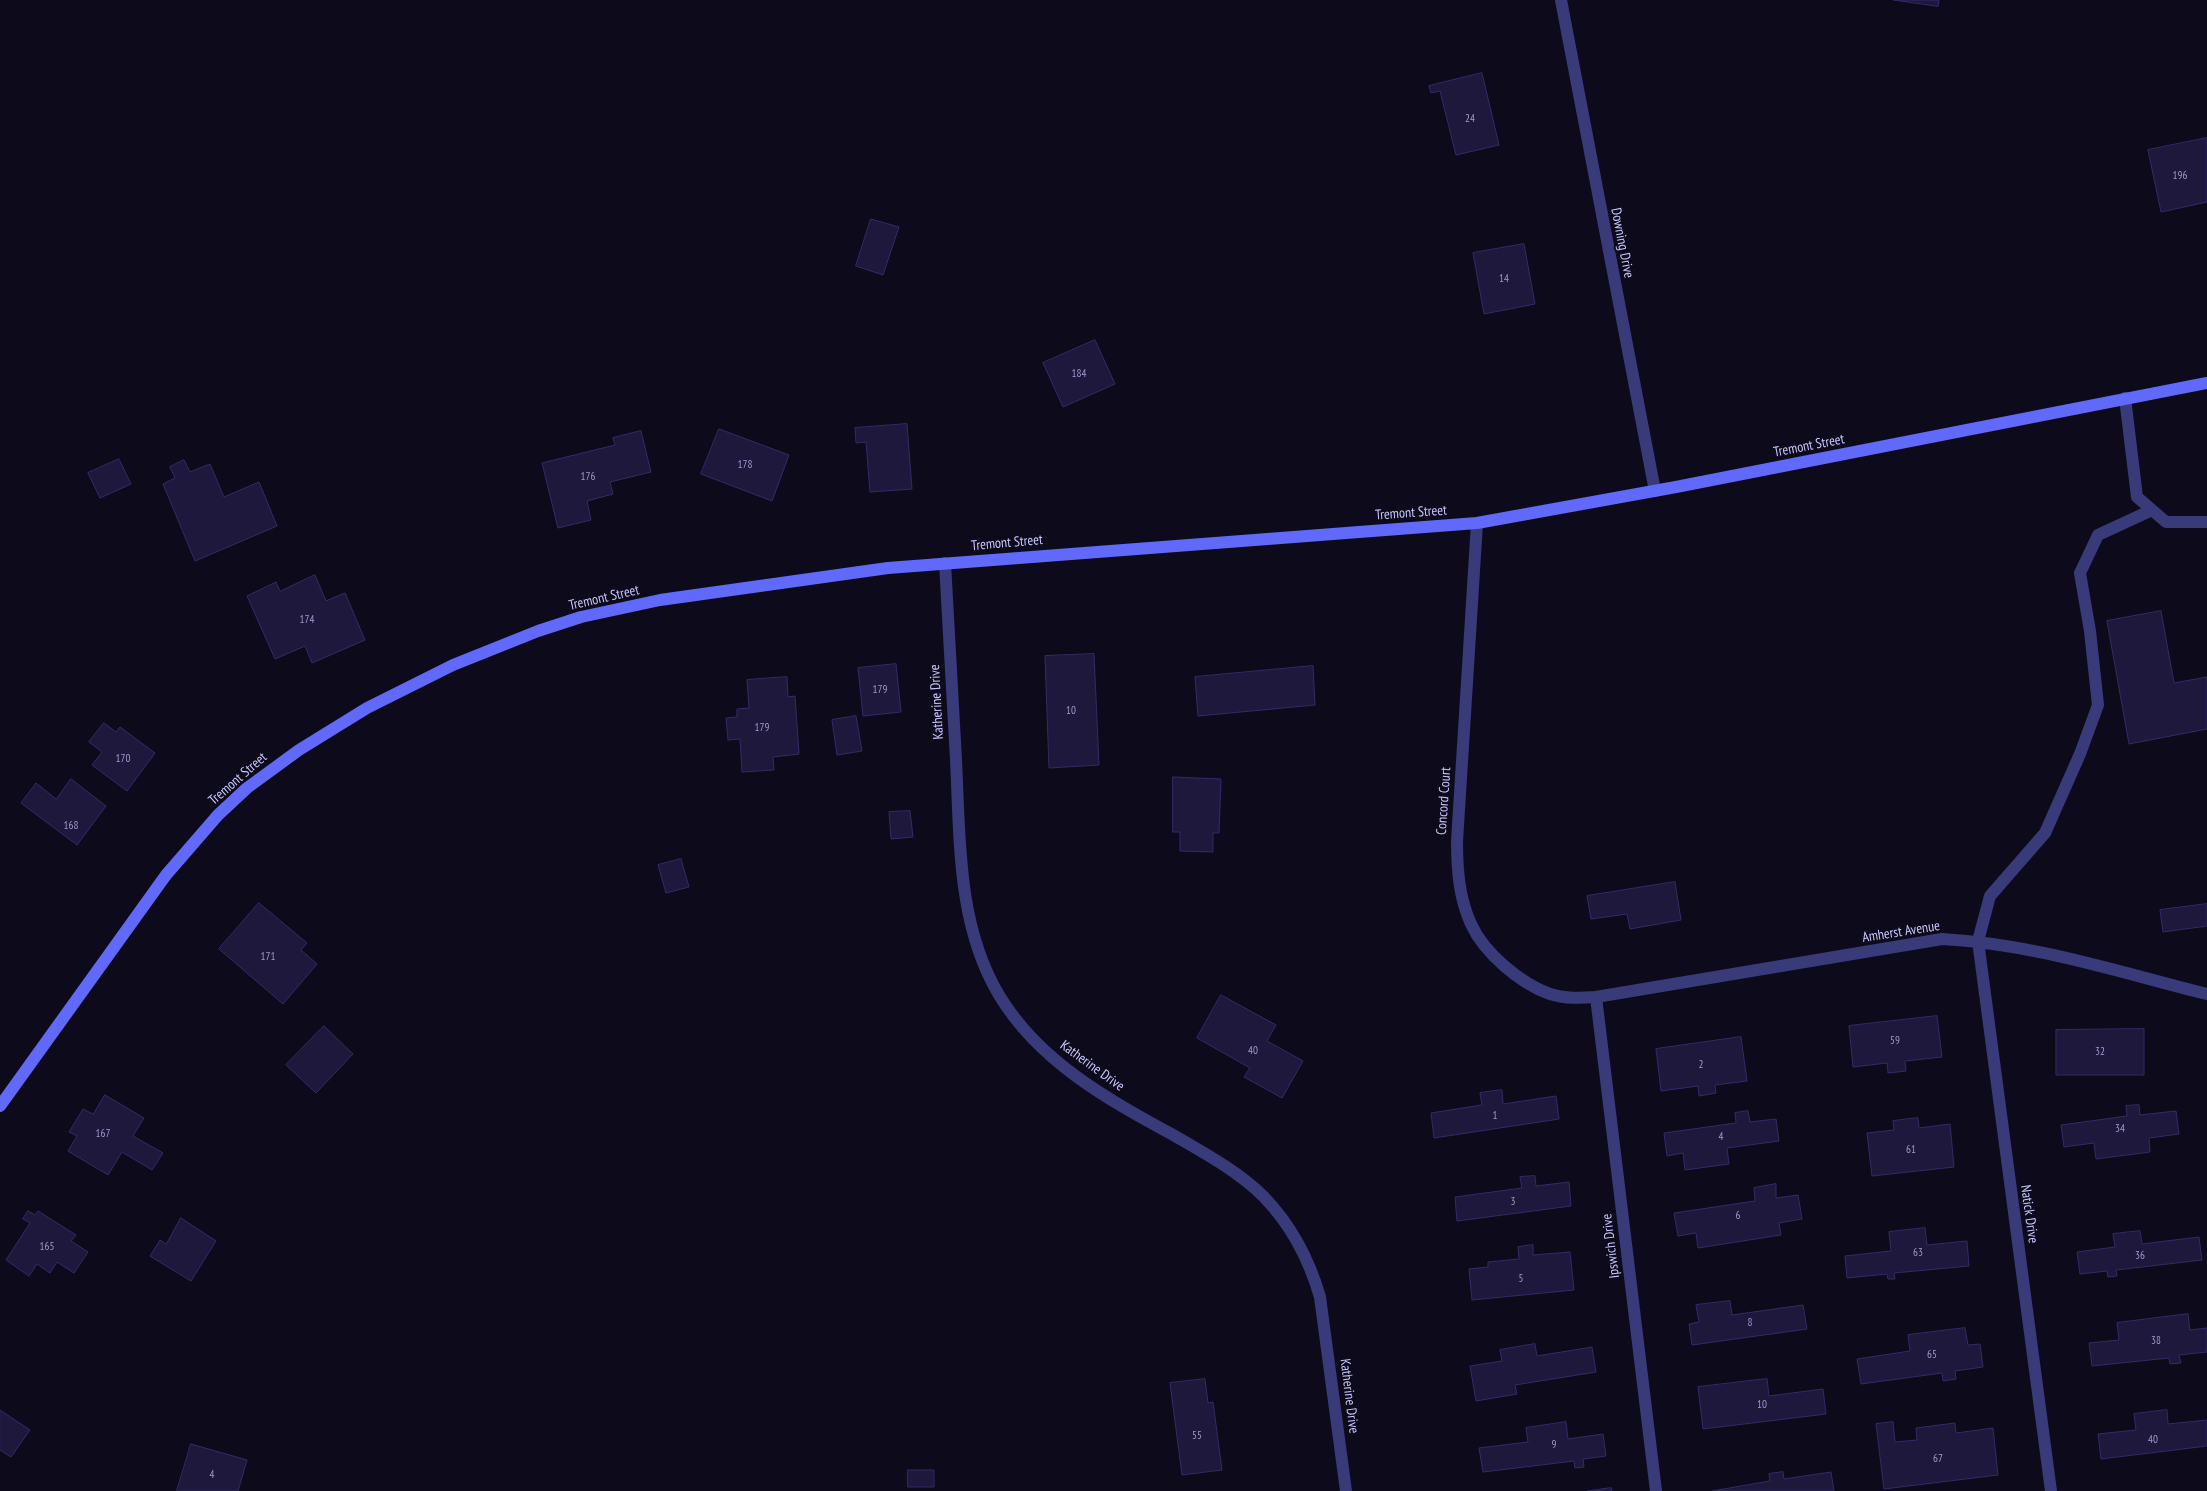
<!DOCTYPE html>
<html>
<head>
<meta charset="utf-8">
<style>
  body { margin:0 }
  canvas { display:block; background:#0d0b1b }
</style>
</head>
<body>
<canvas width="2207" height="1491"></canvas>
<script>
const c = document.querySelector('canvas').getContext('2d');
c.lineJoin = 'round';
function paint(path, color) { c.fillStyle = color; c.fill(path, 'evenodd'); }
function stroke(path, color, width, dash) { c.strokeStyle = color; c.lineWidth = width; c.lineCap = dash ? 'butt' : 'round'; c.setLineDash(dash || []); c.stroke(path); }
function label(font, color, halo, rows, align = 'center') {
  c.font = font + ' "PT Sans Narrow",sans-serif'; c.lineWidth = 4; c.setLineDash([]); c.textBaseline = 'middle'; c.strokeStyle = halo; c.fillStyle = color; for (const [text, x, y, turn = 0] of rows) {
    c.save(); c.translate(x, y); c.rotate((+turn || 0) * Math.PI / 180); c.textAlign = isNaN(turn) ? turn : align; if (halo) c.strokeText(text, 0, 0); c.fillText(text, 0, 0); c.restore();
  }
}
const building = new Path2D(`
  M1894,0h45l-1,6z
  M1482,73l17,72 -43,10 -16,-64 -9,2 -2,-7z
  M2207,138v64l-46,10 -13,-62z
  M871,219l28,8 -16,48 -27,-9z
  M1524,244l11,60 -51,10 -11,-61z
  M1095,340l20,44 -52,23 -20,-44z
  M907,424l5,65 -42,3 -4,-50 -10,1 -1,-15z
  M719,429l70,26 -17,46 -71,-27z
  M641,431l10,41 -41,10 3,12 -26,7 4,19 -33,8 -16,-65 73,-18 -2,-7z
  M119,459l12,25 -31,14 -12,-25z
  M184,460l6,12 20,-8 14,33 35,-15 18,44 -82,35 -32,-77 12,-6 -5,-11z
  M315,575l11,26 19,-8 20,47 -53,23 -7,-17 -30,13 -28,-63 29,-14 4,9z
  M2161,611l13,72 33,-6v52l-78,15 -22,-123z
  M1094,654l5,111 -50,3 -4,-112z
  M896,664l5,48 -38,4 -5,-48z
  M1313,666l2,39 -117,11 -3,-39z
  M787,677l1,20 7,-1 4,58 -26,3 1,13 -32,2 -2,-33 -12,1 -2,-22 11,-1v-8l12,-1 -2,-28z
  M856,716l6,35 -25,4 -5,-35z
  M104,723l12,9 4,-5 35,26 -28,38 -35,-26 10,-13 -13,-10z
  M1173,777l48,2 -2,54h-6v19l-33,-1v-19h-7z
  M71,779l35,27 -29,39 -56,-42 15,-20 20,16z
  M910,811l3,26 -22,2 -2,-27z
  M681,859l8,28 -23,6 -8,-28z
  M1675,882l6,38 -51,9 -3,-15 -36,5 -4,-23z
  M259,903l48,40 -6,7 16,14 -34,40 -64,-55z
  M2207,904v22l-44,6 -3,-22z
  M1221,995l55,30 -9,16 36,20 -21,37 -38,-21 6,-9 -53,-30z
  M1937,1016l5,41 -37,4 1,10 -18,2 -1,-10 -34,4 -4,-41z
  M324,1026l29,28 -37,39 -30,-28z
  M2144,1029v46h-88v-45z
  M1741,1037l6,44 -32,4 1,8 -17,3 -1,-10 -37,5 -5,-42z
  M1502,1090l1,14 53,-8 3,23 -125,19 -3,-25 51,-8 -2,-12z
  M105,1095l39,23 -11,18 30,17 -11,17 -30,-18 -14,23 -40,-24 9,-15 -8,-4 14,-23 10,5z
  M2139,1105l1,10 36,-4 3,23 -30,4 1,14 -54,7 -2,-16 -30,4 -3,-22 66,-9 -1,-10z
  M1748,1111l2,11 26,-3 3,22 -52,7 2,16 -44,6 -2,-17 -16,3 -3,-23 72,-10 -1,-10z
  M1918,1118l1,10 31,-4 4,43 -82,9 -5,-43 27,-3 -1,-9z
  M1535,1176l1,10 33,-4 2,24 -114,15 -2,-24 67,-9 -2,-11z
  M1776,1184v14l22,-3 4,24 -23,4 2,12 -83,13 -2,-15 -18,3 -4,-23 81,-12 -1,-13z
  M28,1211l7,4 3,-4 38,24 -5,6 17,11 -14,21 -17,-11 -7,11 -13,-9 -8,12 -23,-16 24,-37 -7,-4z
  M181,1218l35,23 -25,40 -41,-25 10,-16 6,4z
  M1925,1228l2,17 40,-4 2,25 -75,7 1,6h-7l-1,-5 -40,4 -2,-22 46,-5 -2,-19z
  M2140,1231l2,13 57,-7 3,23 -86,10 1,6 -9,1 -1,-6 -27,3 -3,-22 38,-5 -2,-13z
  M1533,1245v10l37,-3 4,38 -102,10 -3,-31 19,-2v-5l31,-3 -1,-12z
  M1730,1301l2,14 71,-10 4,24 -115,16 -3,-21 10,-2 -3,-17z
  M2188,1314l2,16 17,-2v24l-28,3 2,8 -11,1 -1,-6 -77,8 -3,-23 30,-3 -2,-17z
  M1965,1328l3,17 12,-1 3,23 -28,4 1,8 -13,2 -1,-8 -81,11 -4,-25 53,-8 -2,-16z
  M1535,1344l2,12 55,-9 4,25 -81,13 2,9 -41,7 -6,-35 32,-5 -2,-11z
  M1205,1379l3,24 5,-1 9,68 -40,5 -12,-92z
  M1767,1379l2,17 54,-7 3,25 -123,15 -5,-42z
  M0,1410l30,20 -19,27 -11,-7z
  M2167,1410l1,14 39,-4v26l-106,13 -3,-25 38,-4 -2,-16z
  M1566,1422l2,17 35,-5 3,22 -23,3 1,8 -9,1 -1,-7 -91,11 -4,-24 49,-6 -2,-14z
  M1893,1422l2,20 22,-2 -1,-12 39,-5 1,10 37,-5 5,47 -114,14 -8,-65z
  M191,1444l56,16 -9,31h-61z
  M908,1470h26v17h-26z
  M1783,1472l1,7 47,-7 3,19h-122l58,-10 -1,-7z
  M1611,1488l1,3h-24z`);
const lane = new Path2D(`
  M2125,398l12,99 29,25h41
  M1978,941l12,-45 55,-63 35,-79 18,-49 -8,-74 -10,-58 18,-38 54,-25`);
const street = new Path2D(`
  M1561,0l94,491
  M1477,523l-20,318c0,28 2,57 14,83 13,29 50,60 79,70 15,5 31,4 46,3l346,-58c93,5 176,33 265,55
  M945,563c4,66 7,131 11,197 4,79 1,165 43,235 40,67 110,105 176,141 31,18 64,36 89,61 28,29 45,62 56,100l26,194
  M1978,941l73,550
  M1596,997l60,494`);
const secondary = new Path2D(`
  M0,1106l166,-231 52,-60 29,-27 52,-38 68,-42 86,-43 85,-34 43,-14 79,-17 228,-32 589,-45 199,-36 531,-104`);
const numberNames = [
  ["24",1470,119],
  ["196",2180,176],
  ["14",1504,279],
  ["184",1079,374],
  ["178",745,465],
  ["176",588,477],
  ["174",307,620],
  ["179",880,690],
  ["10",1071,711],
  ["179",762,728],
  ["170",123,759],
  ["168",71,826],
  ["171",268,957],
  ["59",1895,1041],
  ["40",1253,1051],
  ["32",2100,1052],
  ["2",1701,1065],
  ["1",1495,1116],
  ["34",2120,1129],
  ["167",103,1134],
  ["4",1721,1137],
  ["61",1911,1150],
  ["3",1513,1202],
  ["6",1738,1216],
  ["165",47,1247],
  ["63",1918,1253],
  ["36",2140,1256],
  ["5",1521,1279],
  ["8",1750,1323],
  ["38",2156,1341],
  ["65",1932,1355],
  ["10",1762,1405],
  ["55",1197,1436],
  ["40",2153,1440],
  ["9",1554,1445],
  ["67",1938,1459],
  ["4",212,1475]
];
const streetNames = [
  ["Downing Drive",1622,243,79],
  ["Tremont Street",1809,446,-11],
  ["Tremont Street",1411,513,-4],
  ["Tremont Street",1007,543,-5],
  ["Tremont Street",604,598,-13],
  ["Katherine Drive",937,702,-93],
  ["Tremont Street",238,779,-41],
  ["Concord Court",1444,801,-86],
  ["Amherst Avenue",1901,932,-9],
  ["Katherine Drive",1092,1066,36],
  ["Natick Drive",2029,1214,82],
  ["Ipswich Drive",1611,1246,-97],
  ["Katherine Drive",1349,1396,83]
];
paint(building, '#1d183c');
stroke(building, '#322b67', 1);
stroke(lane, '#383a79', 12);
stroke(street, '#383a79', 12);
stroke(secondary, '#6169fa', 12);
label('11px', '#9e9bcd', null, numberNames);
label('14px', '#c9c7fd', '#0d0b1b', streetNames);
</script>
</body>
</html>
